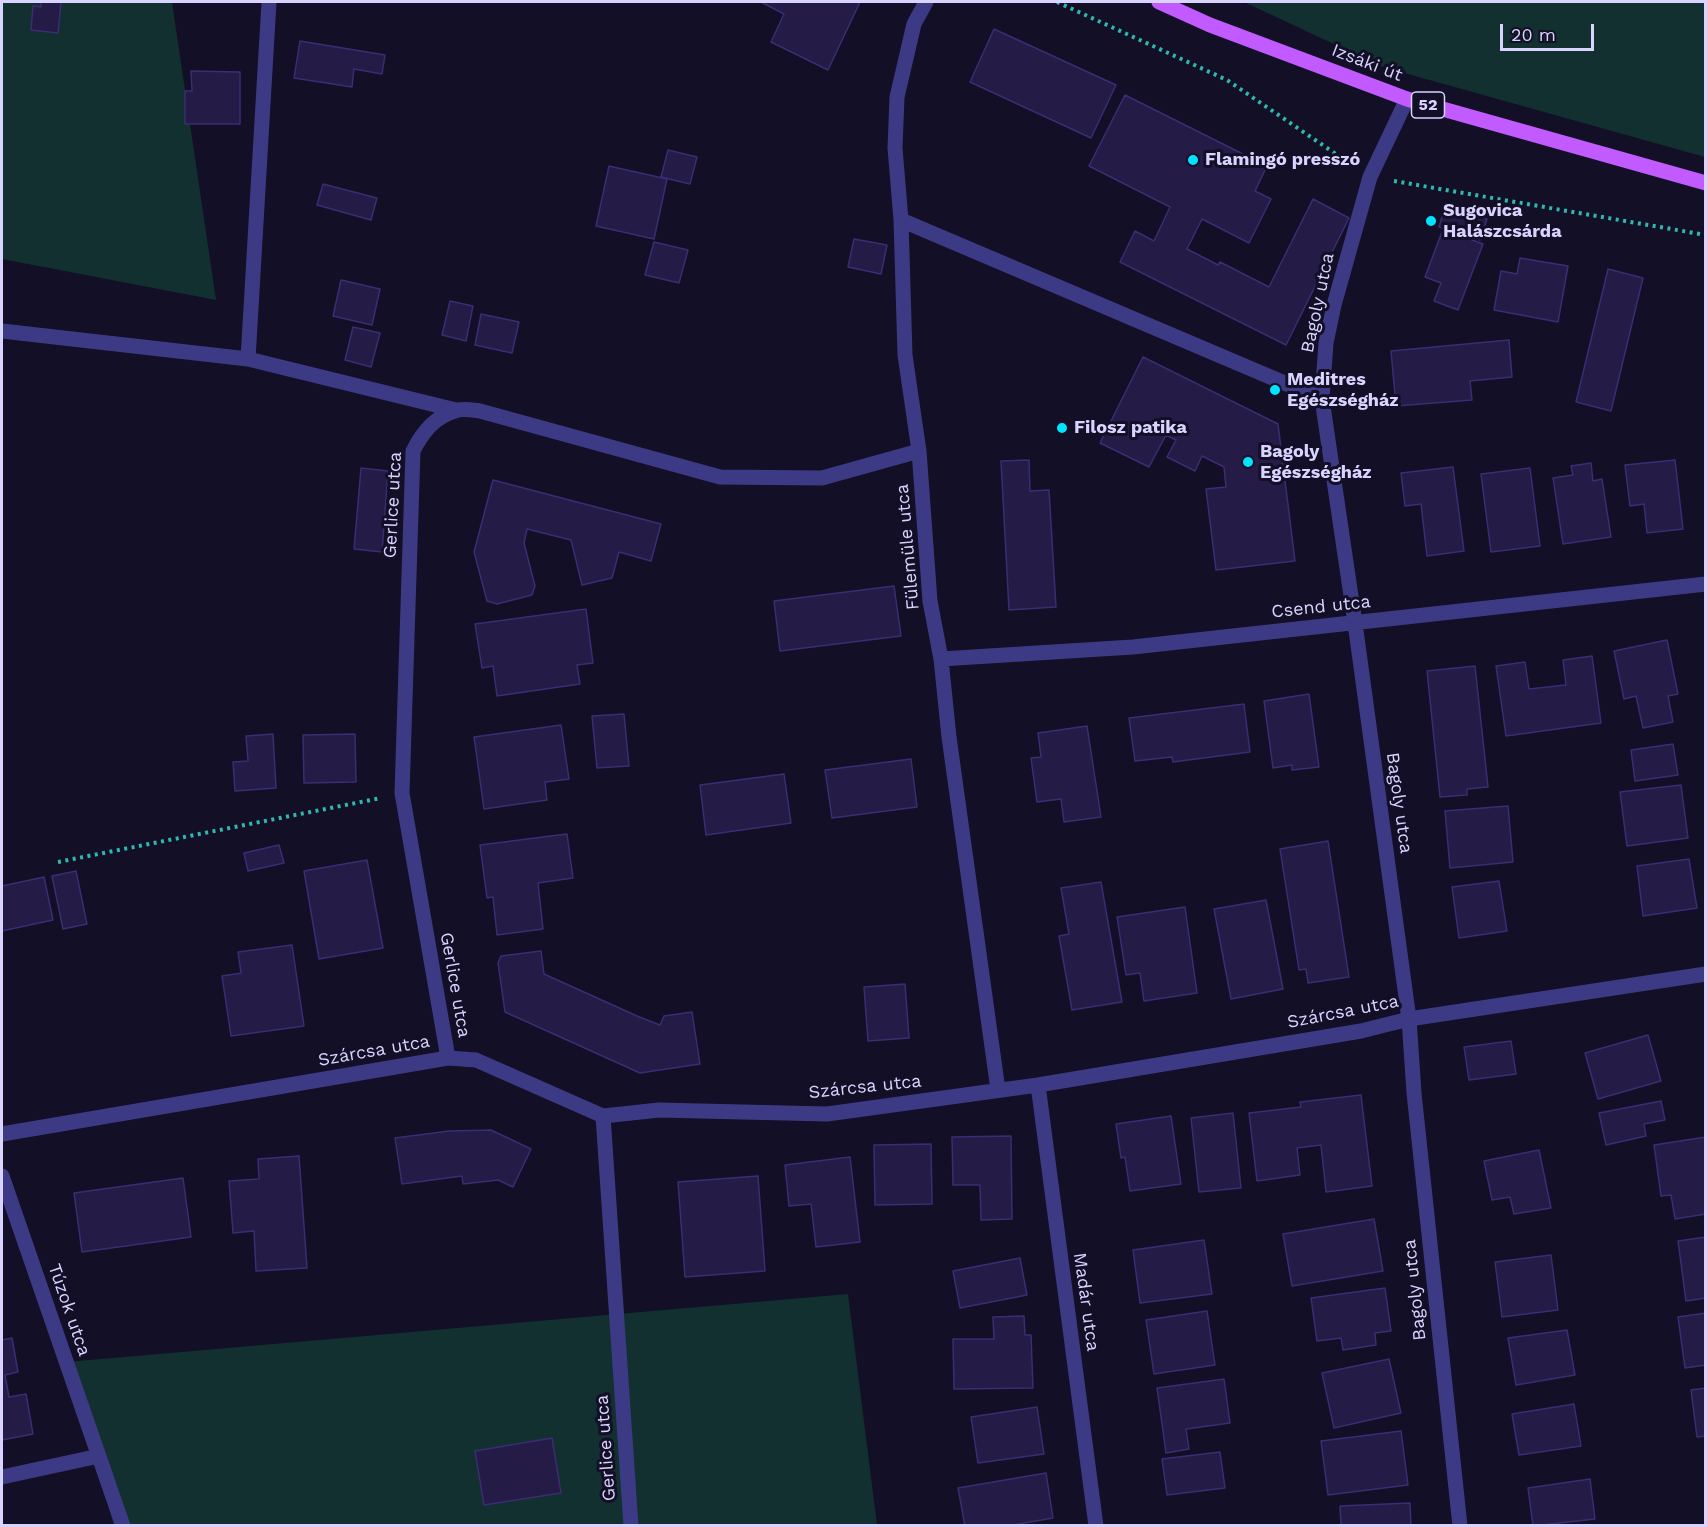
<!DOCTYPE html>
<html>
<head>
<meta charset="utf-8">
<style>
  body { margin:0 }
  #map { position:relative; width:1707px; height:1527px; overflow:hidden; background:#130f26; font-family:"Work Sans",sans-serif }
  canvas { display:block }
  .frame { position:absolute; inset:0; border:3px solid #d9d4ff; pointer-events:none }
  .scale { position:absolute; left:1500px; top:24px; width:94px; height:27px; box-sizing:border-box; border:3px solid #d9d4ff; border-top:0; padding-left:8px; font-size:18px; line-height:21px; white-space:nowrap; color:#d9d4ff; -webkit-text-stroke:4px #130f26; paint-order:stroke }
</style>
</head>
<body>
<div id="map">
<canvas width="1707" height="1527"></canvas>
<div class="frame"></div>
<div class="scale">20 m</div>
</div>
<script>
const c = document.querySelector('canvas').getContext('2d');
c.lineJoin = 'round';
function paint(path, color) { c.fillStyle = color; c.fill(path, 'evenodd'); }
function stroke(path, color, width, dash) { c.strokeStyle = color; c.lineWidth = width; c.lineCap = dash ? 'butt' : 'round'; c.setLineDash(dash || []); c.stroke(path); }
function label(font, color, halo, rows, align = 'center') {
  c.font = font + ' "Work Sans",sans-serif'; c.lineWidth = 6; c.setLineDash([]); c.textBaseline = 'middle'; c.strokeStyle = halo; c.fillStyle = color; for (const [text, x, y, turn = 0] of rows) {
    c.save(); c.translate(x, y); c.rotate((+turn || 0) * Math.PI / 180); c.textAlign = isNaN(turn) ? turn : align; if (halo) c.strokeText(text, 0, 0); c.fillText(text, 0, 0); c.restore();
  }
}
const green = new Path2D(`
  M2,2h170l44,298 -214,-41z
  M1244,2h461v155l-322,-90z
  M848,1294l29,231h-763l-47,-163z`);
const building = new Path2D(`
  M41,2h20l-3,31 -27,-3 2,-24 8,1z
  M761,2h99l-32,68 -57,-28 13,-28z
  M994,29l122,56 -25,53 -121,-56z
  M300,41l85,14 -3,19 -28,-5 -2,18 -58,-9z
  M191,71l49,1v52h-55v-33h7z
  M1125,95l142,71 -12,25 16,8 -22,44 -47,-24 -15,30 31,16 2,-3 49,25 44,-88 36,19 -63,127 -166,-83 15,-31 19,10 16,-34 -81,-41z
  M668,150l29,7 -7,27 -29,-7z
  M609,166l58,13 -13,60 -58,-13z
  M323,184l54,14 -6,22 -54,-15z
  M1445,206l42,13 -7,21 -41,-13z
  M1443,229l40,15 -25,66 -24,-9 7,-18 -16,-6z
  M854,239l33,6 -6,29 -33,-7z
  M654,242l34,8 -9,33 -34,-8z
  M1520,258l48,8 -10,56 -64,-12 7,-39 16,3z
  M1608,269l35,9 -32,133 -35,-9z
  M341,280l39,9 -8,36 -39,-9z
  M450,301l23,5 -7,35 -24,-6z
  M481,314l38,8 -7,31 -37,-8z
  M353,327l27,6 -9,34 -26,-7z
  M1509,340l3,37 -42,4 2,19 -76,6 -5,-55z
  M1143,357l135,67 17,137 -79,9 -10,-81 20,-2 -2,-20 -22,-11 -7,15 -28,-14 9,-17 -10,-5 -17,32 -49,-24z
  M1029,460l1,31 19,-1 7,117 -47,3 -8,-149z
  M1675,460l8,69 -36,4 -3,-29 -14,2 -5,-41z
  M1591,463l2,18 9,-2 9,58 -48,7 -10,-66 20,-3 -2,-9z
  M1453,467l11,84 -37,5 -6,-52 -16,2 -4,-33z
  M361,468l27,3 -6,81 -28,-3z
  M1530,468l10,78 -49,6 -10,-78z
  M493,480l168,44 -10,37 -32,-9 -7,26 -30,7 -11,-45 -44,-11 -3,14 11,43 -3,9 -35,9 -10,-3 -13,-49z
  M894,586l7,50 -121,15 -6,-50z
  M586,609l7,54 -16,2 3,19 -83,12 -4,-30 -11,2 -7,-44z
  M1667,640l11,54 -10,2 5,26 -30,6 -7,-32 -12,3 -10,-48z
  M1592,656l9,67 -95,13 -10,-70 29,-4 4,27 37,-4 -3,-25z
  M1475,666l13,121 -21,2v6l-27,2 -13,-126z
  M1309,694l10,73 -27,3v-5l-19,3 -9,-67z
  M1244,704l6,48 -77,10 -1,-5 -37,4 -6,-43z
  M624,714l5,52 -32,2 -5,-52z
  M561,725l8,54 -24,3 2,18 -63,9 -10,-72z
  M1087,726l14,91 -37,5 -3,-23 -24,3 -6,-44 10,-1 -3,-24z
  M273,734l3,54 -41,3 -2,-29 15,-1 -2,-25z
  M355,734l1,48 -52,1 -1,-48z
  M1673,744l5,31 -43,6 -4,-31z
  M911,759l6,48 -85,11 -7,-48z
  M784,774l7,49 -85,12 -6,-50z
  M1681,785l7,53 -61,8 -7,-54z
  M1508,806l5,56 -63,6 -5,-57z
  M567,834l6,44 -35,5 5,46 -46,6 -4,-38 -6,1 -7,-53z
  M1328,841l21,136 -41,6 -2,-14 -7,1 -19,-121z
  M279,845l5,18 -36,8 -4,-18z
  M1689,859l8,49 -54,8 -6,-50z
  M367,860l16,88 -64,11 -15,-88z
  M76,871l11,53 -24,5 -11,-53z
  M44,877l9,43 -51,11v-45z
  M1499,881l8,50 -48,7 -7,-51z
  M1101,882l21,120 -50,8 -13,-74 10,-2 -8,-46z
  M1266,900l17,89 -52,10 -17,-90z
  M1185,907l12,86 -53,8 -4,-28 -14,2 -9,-58z
  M292,945l12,81 -73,10 -9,-60 19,-3 -3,-21z
  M541,951l3,23 93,42 23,9 4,-9 28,-4 8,52 -60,9 -135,-61 -7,-49 3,-7z
  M905,984l4,54 -41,3 -4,-54z
  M1648,1035l13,46 -63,18 -13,-46z
  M1511,1041l5,33 -47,6 -5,-33z
  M1361,1095l11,91 -46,6 -5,-47 -24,3 3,27 -43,6 -8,-68 52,-6 -1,-5z
  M1661,1101l4,19 -21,4 2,12 -40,9 -7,-32z
  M1233,1113l8,75 -42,4 -8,-74z
  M1171,1116l10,68 -51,7 -5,-34 -4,1 -5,-34z
  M491,1130l40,19 -18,38 -15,-7 -35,4 -1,-8 -60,8 -7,-46 54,-7z
  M1011,1136l1,83 -31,1 -1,-35h-27l-1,-48z
  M1706,1137v77l-31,5 -4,-24 -10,1 -7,-51z
  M931,1144l1,60 -57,1 -1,-60z
  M1539,1150l12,58 -37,6 -4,-17 -18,3 -8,-39z
  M299,1156l8,112 -51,3 -2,-40 -21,2 -4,-52 30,-2 -1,-20z
  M850,1157l10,85 -44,5 -5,-43 -22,2 -4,-41z
  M758,1176l7,95 -80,6 -7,-95z
  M183,1178l8,59 -109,15 -8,-59z
  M1374,1219l9,52 -91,15 -9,-52z
  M1706,1237v61l-20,3 -8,-60z
  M1204,1240l8,54 -72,9 -7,-53z
  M1551,1255l7,55 -56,7 -7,-55z
  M1020,1258l7,37 -67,13 -7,-37z
  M1385,1288l6,43 -16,2 1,12 -33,5 -2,-12 -24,3 -6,-43z
  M1207,1311l8,54 -61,9 -8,-54z
  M1706,1313v52l-21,3 -7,-51z
  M1024,1316l1,19h6l2,53 -79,1 -1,-50h41l-1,-22z
  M1567,1330l8,45 -59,10 -8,-47z
  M12,1338l6,34 -13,3 4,22 17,-3 7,40 -31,6v-100z
  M1389,1359l12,54 -67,15 -12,-55z
  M1224,1379l6,44 -44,6 3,20 -23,4 -9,-65z
  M1706,1388v48l-9,1 -6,-47z
  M1574,1404l7,42 -62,9 -7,-41z
  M1037,1407l7,47 -66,9 -7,-46z
  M1401,1431l7,54 -80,10 -7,-54z
  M552,1438l9,55 -77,12 -9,-54z
  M1220,1452l5,36 -58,7 -5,-36z
  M1046,1473l7,45 -46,8h-42l-7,-38z
  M1590,1479l5,40 -62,7 -5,-38z
  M1410,1503l1,23h-70l-1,-20z`);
const path = new Path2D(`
  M1057,2l170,78 125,85
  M1394,181l312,54
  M58,862l323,-64`);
const minor = new Path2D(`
  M926,2l-12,22 -17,73 -2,51 6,72 4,135 14,96 11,150 11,58 8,78 49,353
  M1407,99l-37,78 -36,128 -8,38 -4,56 33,224 54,396 5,74 46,433
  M901,220l421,179
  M2,331l246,28 208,51
  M248,359l21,-357
  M941,659l192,-12 573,-63
  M448,1058l-46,-265 11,-342c9,-18 21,-34 42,-40 7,-3 17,-1 25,0l240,66 102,1 97,-27
  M1038,1085l58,441
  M603,1116l28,410
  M2,1134l446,-76 28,2 127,56 56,-6 168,4 211,-29 323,-54 48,-12 297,-45
  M2,1176l121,350
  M2,1477l97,-21`);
const primary = new Path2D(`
  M1159,2l51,23 197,74 299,84`);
const markers = [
  [1193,160,6,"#00e5ff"],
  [1431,221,6,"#00e5ff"],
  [1275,390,6,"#00e5ff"],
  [1062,428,6,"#00e5ff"],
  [1248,462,6,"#00e5ff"]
];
const shields = [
  [1428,105,33]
];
const shieldNames = [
  ["52",1428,105]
];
const streetNames = [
  ["Izsáki út",1367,63,21],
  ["Bagoly utca",1318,303,-78],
  ["Gerlice utca",393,505,-87],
  ["Fülemüle utca",908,547,-95],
  ["Csend utca",1321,607,-6],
  ["Bagoly utca",1399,803,82],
  ["Gerlice utca",455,985,80],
  ["Szárcsa utca",1343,1012,-11],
  ["Szárcsa utca",374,1051,-10],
  ["Szárcsa utca",865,1087,-6],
  ["Bagoly utca",1415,1290,-96],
  ["Madár utca",1086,1302,82],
  ["Túzok utca",69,1310,71],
  ["Gerlice utca",606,1448,-94]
];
const poiNames = [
  ["Flamingó presszó",1205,160],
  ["Sugovica",1443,211],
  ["Halászcsárda",1443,232],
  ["Meditres",1287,380],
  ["Egészségház",1287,401],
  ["Filosz patika",1074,428],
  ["Bagoly",1260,452],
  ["Egészségház",1260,473]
];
paint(green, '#12302f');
paint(building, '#241b47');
stroke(building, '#3b2d73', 1.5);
stroke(path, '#2fb8b0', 4, [3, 4.5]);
stroke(minor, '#3d3a85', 15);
stroke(primary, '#c25bff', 15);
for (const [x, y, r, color] of markers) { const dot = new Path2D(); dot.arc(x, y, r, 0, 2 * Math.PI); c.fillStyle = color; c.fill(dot); stroke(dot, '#130f26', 2); }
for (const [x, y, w] of shields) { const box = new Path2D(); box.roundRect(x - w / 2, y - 13, w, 26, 4.5); c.fillStyle = '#130f26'; c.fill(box); stroke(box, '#d9d4ff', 1.5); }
label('bold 16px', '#d9d4ff', null, shieldNames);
label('18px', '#d9d4ff', '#130f26', streetNames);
label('bold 18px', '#d9d4ff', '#130f26', poiNames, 'left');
</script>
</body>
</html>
